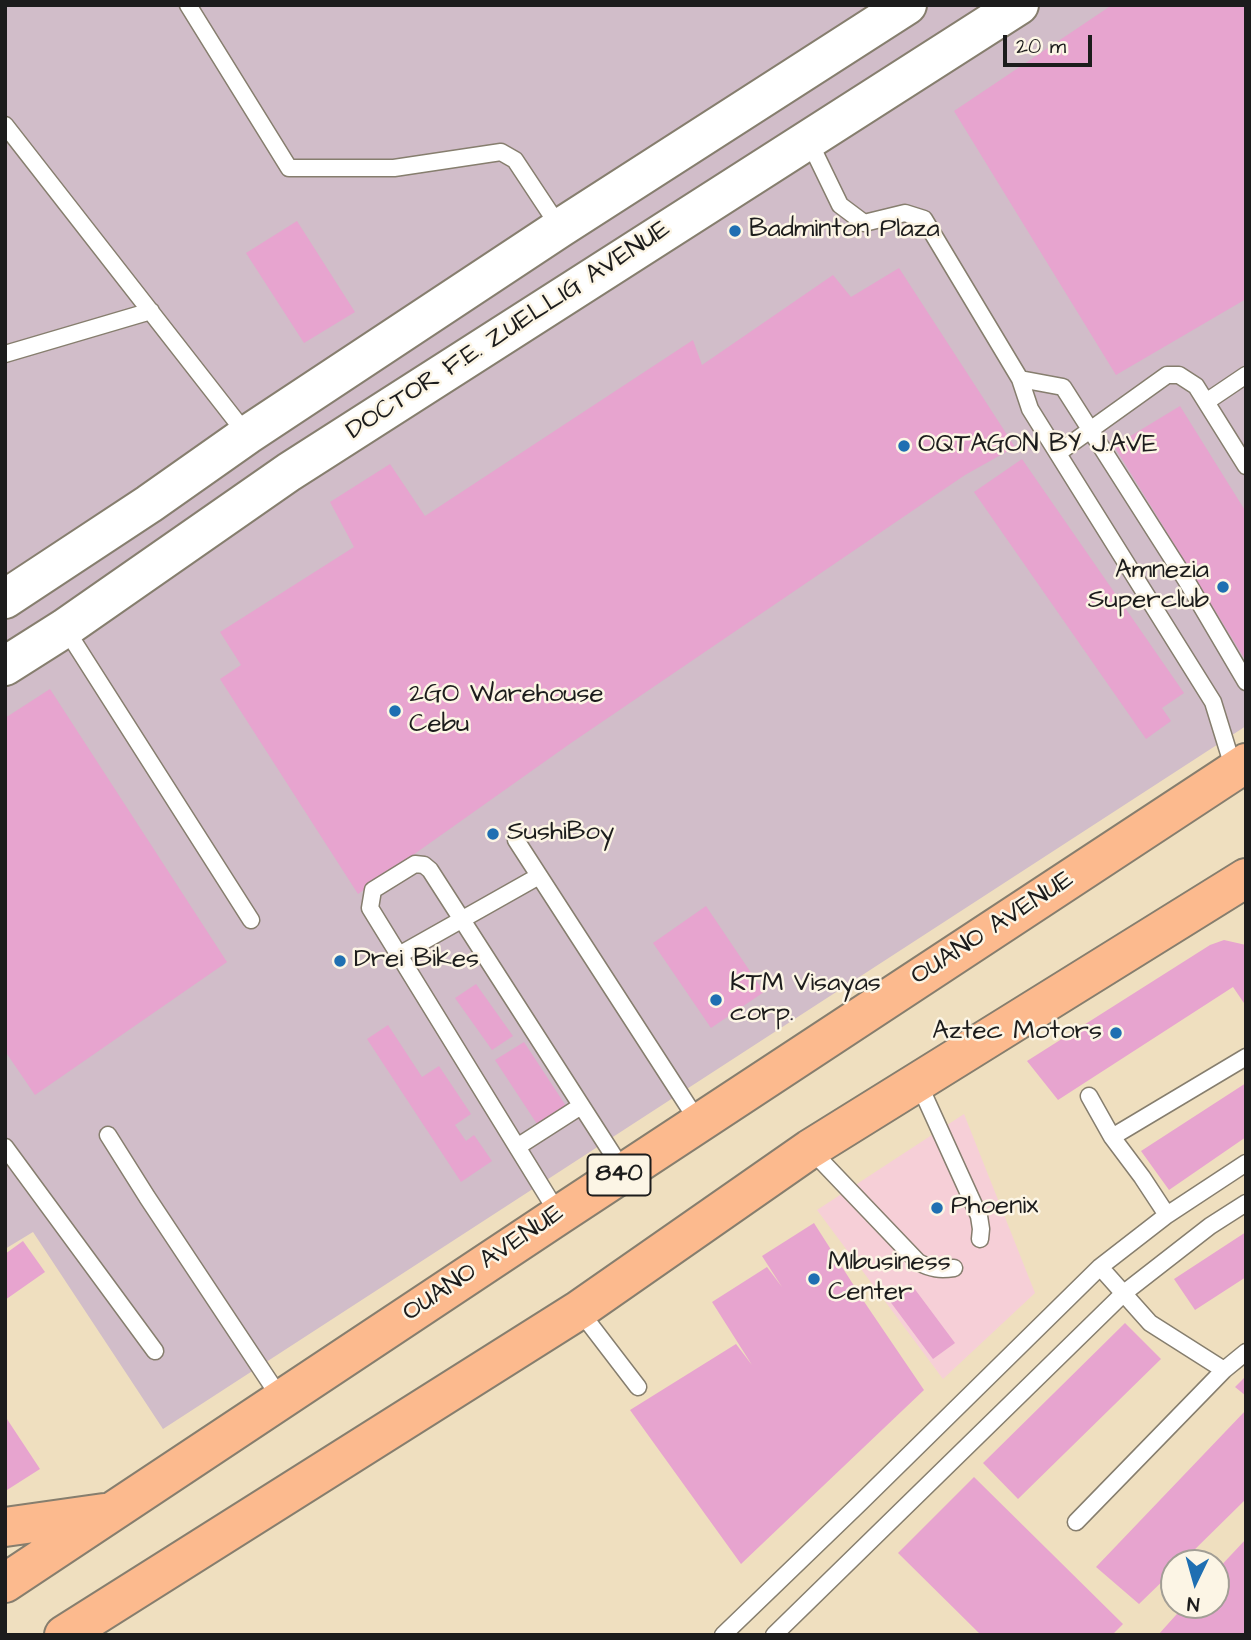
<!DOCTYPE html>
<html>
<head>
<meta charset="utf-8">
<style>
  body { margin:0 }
  #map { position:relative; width:1251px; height:1640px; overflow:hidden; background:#efdfbf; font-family:"Architects Daughter",sans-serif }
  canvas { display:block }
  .frame { position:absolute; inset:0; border:7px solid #1c1c1c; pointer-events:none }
  .north { position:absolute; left:1160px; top:1549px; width:70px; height:70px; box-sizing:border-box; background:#fcf5e5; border:2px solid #a29e95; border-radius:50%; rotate:185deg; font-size:19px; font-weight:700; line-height:28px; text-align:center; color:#1c1c1c }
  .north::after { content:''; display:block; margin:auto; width:24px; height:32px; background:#1f6fb2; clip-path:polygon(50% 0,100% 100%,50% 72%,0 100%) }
  .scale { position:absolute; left:1003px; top:35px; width:89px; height:32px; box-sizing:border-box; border:4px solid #1c1c1c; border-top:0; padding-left:9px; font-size:21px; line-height:24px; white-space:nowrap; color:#1c1c1c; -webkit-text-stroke:5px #fcf5e5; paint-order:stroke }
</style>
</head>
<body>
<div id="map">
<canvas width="1251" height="1640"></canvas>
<div class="frame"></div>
<div class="north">N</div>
<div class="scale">20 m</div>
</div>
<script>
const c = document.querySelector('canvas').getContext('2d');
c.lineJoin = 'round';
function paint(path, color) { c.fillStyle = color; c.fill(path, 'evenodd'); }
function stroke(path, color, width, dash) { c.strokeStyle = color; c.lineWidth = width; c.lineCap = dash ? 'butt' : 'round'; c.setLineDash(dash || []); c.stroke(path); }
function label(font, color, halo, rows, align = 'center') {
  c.font = font + ' "Architects Daughter",sans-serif'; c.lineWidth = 5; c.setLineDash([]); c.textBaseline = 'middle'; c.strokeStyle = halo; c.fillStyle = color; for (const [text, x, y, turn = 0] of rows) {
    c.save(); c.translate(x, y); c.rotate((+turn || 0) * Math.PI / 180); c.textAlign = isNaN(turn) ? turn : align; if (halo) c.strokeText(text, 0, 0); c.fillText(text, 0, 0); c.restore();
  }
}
const built = new Path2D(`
  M964,1114l71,179 -92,86 -126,-169z`);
const industrial = new Path2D(`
  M5,5h1241v721l-1083,703 -130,-197 -28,17z`);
const building = new Path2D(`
  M1112,5h134v294l-130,76 -162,-264z
  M297,221l58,91 -51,31 -58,-90z
  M899,268l116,179 -50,28 -394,268 -213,151 -138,-215 21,-14 -21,-33 134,-85 -24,-45 60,-38 35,52 268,-176 9,25 131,-90 18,22z
  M1180,406l66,106v149l-132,-215z
  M1022,459l162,234 -22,15 9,13 -25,18 -172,-247z
  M50,689l177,273 -192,133 -30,-44v-333z
  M706,906l58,86 -53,36 -58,-85z
  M1224,940l22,5v61l-13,-19 -175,113 -31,-39 183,-116z
  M476,984l37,52 -21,14 -37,-52z
  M388,1025l34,52 17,-11 32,48 -16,11 11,16 8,-6 18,26 -31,21 -94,-143z
  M524,1042l42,64 -29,18 -42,-64z
  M1246,1083v54l-77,53 -28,-39z
  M814,1223l51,80 59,87 -183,174 -111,-154 106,-66 16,21 -40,-63 55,-35 15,20 -20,-31z
  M1246,1232v45l-51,33 -21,-31z
  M23,1241l22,31 -40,28v-46z
  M911,1284l44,59 -22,16 -44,-59z
  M1125,1323l36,36 -143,140 -35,-36z
  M1246,1376v20l-11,-9z
  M1246,1410v89l-65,64h-7v7l-35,34 -43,-37z
  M5,1416l35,53 -33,21 -2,-3z
  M974,1477l149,147 -11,11h-131l-83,-82z
  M1246,1539v96h-88l27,-30h31v-34z`);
const service = new Path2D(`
  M188,5l101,163h105l107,-16 14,8 45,68
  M5,125l242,310
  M809,141l31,64 24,18 41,-10 19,6 96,160 10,30 183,293 21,68
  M5,354l146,-43
  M1020,379l43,8 123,193 60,102
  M1206,402l40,-27
  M1058,453l109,-78h12l17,11 50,80
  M65,628l186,292
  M516,840l183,283
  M399,955l140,-79
  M918,1082l61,134 2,13 -1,10
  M1089,1096l23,41 30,40 25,38
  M108,1135l39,62 134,202
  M1112,1137l134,-80
  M5,1147l150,204
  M517,1147l64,-41
  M810,1149l108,113c13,7 22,8 36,6
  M559,1215l-189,-307 3,-18 42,-26 9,1 6,5 194,302
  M1100,1267l50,56 74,47
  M579,1310l59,77
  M1076,1522l148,-152 22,-18
  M723,1635l137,-132 240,-236 67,-52 79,-52
  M774,1635l350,-342 86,-67 36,-23`);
const tertiary = new Path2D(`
  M5,599l144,-95 98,-69 313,-207 347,-223
  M5,666l60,-38 224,-156 730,-467`);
const trunk = new Path2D(`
  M5,1527l99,-14
  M5,1583l554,-368 687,-452
  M64,1635l515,-325 231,-161 436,-271`);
const markers = [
  [735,231,7,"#1f6fb2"],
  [904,446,7,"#1f6fb2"],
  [1223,587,7,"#1f6fb2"],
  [395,711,7,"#1f6fb2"],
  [493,834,7,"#1f6fb2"],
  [340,961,7,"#1f6fb2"],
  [716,1000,7,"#1f6fb2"],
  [1116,1033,7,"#1f6fb2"],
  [937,1208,7,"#1f6fb2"],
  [814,1279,7,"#1f6fb2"]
];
const shields = [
  [619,1175,63]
];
const shieldNames = [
  ["840",619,1175]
];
const poiNames = [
  ["Badminton Plaza",749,231],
  ["OQTAGON BY J.AVE",918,446],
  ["Amnezia",1209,572,"right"],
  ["Superclub",1209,602,"right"],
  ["2GO Warehouse",409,696],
  ["Cebu",409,726],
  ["SushiBoy",507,834],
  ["Drei Bikes",354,961],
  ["KTM Visayas",730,985],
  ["corp.",730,1015],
  ["Aztec Motors",1102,1033,"right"],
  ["Phoenix",951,1208],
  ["M1business",828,1264],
  ["Center",828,1294]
];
const streetNames = [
  ["DOCTOR F.E. ZUELLIG AVENUE",509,331,-33],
  ["OUANO AVENUE",993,929,-33],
  ["OUANO AVENUE",484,1264,-34]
];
paint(built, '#f6cfd7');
paint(industrial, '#d1bdc9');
paint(building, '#e7a4cf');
stroke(service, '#867e6e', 19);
stroke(tertiary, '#867e6e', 42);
stroke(trunk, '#867e6e', 42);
stroke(service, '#fff', 16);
stroke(tertiary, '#fff', 38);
stroke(trunk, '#fcba8e', 38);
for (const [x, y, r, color] of markers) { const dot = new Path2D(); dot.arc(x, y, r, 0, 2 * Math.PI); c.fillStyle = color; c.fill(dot); stroke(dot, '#fcf5e5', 2.5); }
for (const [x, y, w] of shields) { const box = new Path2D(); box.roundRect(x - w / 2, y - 20.5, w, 41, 5); c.fillStyle = '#fcf5e5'; c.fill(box); stroke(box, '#1c1c1c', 2); }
label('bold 24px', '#1c1c1c', null, shieldNames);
label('26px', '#1c1c1c', '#fcf5e5', poiNames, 'left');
label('26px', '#1c1c1c', '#fcf5e5', streetNames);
</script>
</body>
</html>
